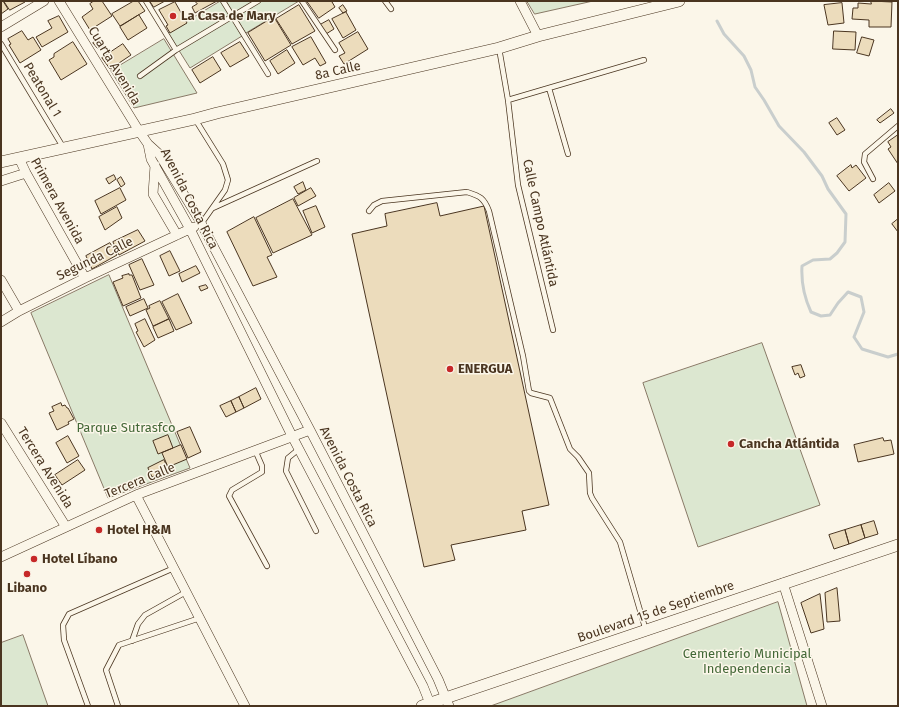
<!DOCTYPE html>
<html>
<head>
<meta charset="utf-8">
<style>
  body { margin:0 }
  #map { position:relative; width:899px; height:707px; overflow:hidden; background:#fbf6e9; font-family:"Fira Sans",sans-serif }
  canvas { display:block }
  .frame { position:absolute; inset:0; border:2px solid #4a3520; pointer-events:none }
</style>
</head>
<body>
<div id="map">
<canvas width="899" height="707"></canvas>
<div class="frame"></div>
</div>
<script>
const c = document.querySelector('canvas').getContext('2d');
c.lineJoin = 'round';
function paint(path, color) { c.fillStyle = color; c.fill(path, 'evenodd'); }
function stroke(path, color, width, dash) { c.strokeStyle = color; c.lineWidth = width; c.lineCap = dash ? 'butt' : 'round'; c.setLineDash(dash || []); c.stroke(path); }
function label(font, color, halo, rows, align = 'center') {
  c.font = font + ' "Fira Sans",sans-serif'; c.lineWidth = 3; c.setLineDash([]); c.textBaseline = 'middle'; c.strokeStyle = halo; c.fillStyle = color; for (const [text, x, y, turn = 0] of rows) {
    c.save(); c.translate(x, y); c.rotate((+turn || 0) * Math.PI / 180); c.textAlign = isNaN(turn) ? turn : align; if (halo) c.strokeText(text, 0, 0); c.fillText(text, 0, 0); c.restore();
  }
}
const green = new Path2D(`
  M221,1l21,35 -52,32 -22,-35z
  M226,1h73l-53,32z
  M527,1h66l-58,13z
  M164,39l33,54 -63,15 -23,-37z
  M109,275l81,193 -82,30 -77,-185z
  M762,343l58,162 -122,42 -55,-164z
  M778,602l29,104h-316z
  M23,635l25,71h-47v-63z`);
const stream = new Path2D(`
  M717,21l7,13 20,22 7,14 4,17 9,13 15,26 25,26 18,24 6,13 18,25 -1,28 -8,11 -7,6 -17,1 -11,6c-1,17 2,31 9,46l10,4 9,-1 8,-12 10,-11 13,5 3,15 -10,25 8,12 26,8 10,-3`);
const building = new Path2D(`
  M1,1h2l5,8 -7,5z
  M4,1h20l1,1 -15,8z
  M94,1h8l10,15 -22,14 -8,-13 11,-8 -3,-5z
  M134,1h4l7,10 -25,15 -8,-12z
  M150,1h15l-11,6z
  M195,1h22l-22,12 -3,-6 5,-3z
  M307,1h27l-2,1 3,5 -16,11z
  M871,1l21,1 -1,25h-22v-7l-17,-1 1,-11h5v-5l13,1z
  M175,2l12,21 -17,10 -4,-7 2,-1 -9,-15z
  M842,3l2,20 -16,2 -4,-20z
  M299,5l16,26 -23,13 -16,-25z
  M343,5l4,6 -4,2 -4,-5z
  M346,12l10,18 -13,8 -11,-19z
  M139,15l8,13 -19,12 -8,-13z
  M59,16l9,16 -26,15 -6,-10 16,-9 -4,-7z
  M274,17l17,28 -26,16 -17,-28z
  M329,20l5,9 -8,5 -6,-9z
  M22,31l6,9 5,-3 8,13 -21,13 -11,-18 2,-1 -3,-5z
  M834,31l22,1 -1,18 -22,-1z
  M358,32l10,17 -24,15 -5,-8 6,-3 -6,-10z
  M311,37l15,26 -6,3 -5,-8 -12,7 -11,-18z
  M862,37l12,3 -5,16 -12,-3z
  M99,39l5,7 -6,3 -5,-6z
  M73,42l14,22 -26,16 -12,-20 5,-3v-3z
  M240,42l9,14 -19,11 -9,-14z
  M123,44l8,11 -21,14 -8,-11z
  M287,50l8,13 -17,11 -8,-13z
  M213,57l8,13 -21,13 -8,-13z
  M891,109l3,4 -14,10 -3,-3z
  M837,118l8,12 -8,5 -8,-12z
  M898,135v29l-10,-15 3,-2 -3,-5z
  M851,165l1,3 4,-3 10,13 -17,13 -12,-15z
  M114,175l2,4 -7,5 -3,-5z
  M121,177l4,7 -4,3 -4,-7z
  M303,182l3,8 -8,4 -4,-7z
  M889,183l6,8 -16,12 -5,-8z
  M120,188l6,12 -25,14 -6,-13z
  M311,188l5,8 -18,10 -4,-8z
  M293,199l19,36 -39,18 -17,-35z
  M437,203l3,13 44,-10 65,299 -27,6 4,19 -75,15 4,15 -31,7 -72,-333 35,-8 -2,-12z
  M316,206l9,21 -13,6 -9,-22z
  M117,207l5,11 -17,12 -6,-13z
  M254,217l18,38 -5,2 10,20 -24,9 -26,-54z
  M898,219v13l-6,-8z
  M138,230l7,11 -26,14 -6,-13z
  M110,243l7,12 -25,14 -6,-13z
  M170,251l10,20 -11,5 -9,-20z
  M142,259l12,26 -14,5 -11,-25z
  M196,266l4,7 -18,9 -3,-8z
  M129,274v1h3l9,23 -18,8 -10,-24 10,-4 -1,-2z
  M206,285l2,3 -7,3 -2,-4z
  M178,294l14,29 -16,7 -14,-28z
  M144,299l4,9 -18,8 -4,-9z
  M160,301l9,18 -16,7 -7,-16 4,-2 -1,-2z
  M145,319l10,21 -11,7 -8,-15 2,-1 -3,-7z
  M169,319l5,12 -16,7 -5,-11z
  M801,365l4,11 -5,2 -2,-5 -3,2 -3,-8z
  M256,388l5,11 -17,9 -5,-11z
  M239,397l5,11 -8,4 -5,-11z
  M231,401l5,11 -10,5 -6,-11z
  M61,403l1,3 3,-1 2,3h1l6,11 -6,3 1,2 -12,6 -8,-17 5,-2 -2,-4z
  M190,427l11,25 -13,6 -11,-26z
  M168,435l5,13 -15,6 -5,-13z
  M68,436l11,20 -12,7 -11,-20z
  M883,438l1,3 7,-1 3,14 -36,8 -4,-17z
  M181,445l6,14 -19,8 -6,-14z
  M78,460l7,10 -23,15 -7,-10z
  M164,460l5,10 -17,7 -4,-9z
  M874,521l4,13 -13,4 -4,-13z
  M861,525l4,13 -16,6 -4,-14z
  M845,530l4,14 -15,5 -5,-14z
  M837,588l3,33 -13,1 -2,-29z
  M820,594l4,35 -13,4 -10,-30z`);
const service = new Path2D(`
  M146,1l30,49
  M223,1l45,73
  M302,1l33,49
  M385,1l6,8
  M1,44l62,103
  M499,48l9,52 10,85 35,145
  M140,76l36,-26 82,-49
  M549,88l19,66
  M508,100l136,-40
  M195,119l28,45 5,16 -3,10 -24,34
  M873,179l-9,-17 1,-8 33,-28
  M213,208l104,-47
  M369,211l5,-6 8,-4 85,-9c13,4 17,6 22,19l34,145 6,35 2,2 19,5 20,51 8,8 11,16 1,20 2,5 28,44 26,89
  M299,449l-11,9 -2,13 30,60
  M255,450l7,16v6l-30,18 -3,6 38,70
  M132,641l6,-17 7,-9 41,-23
  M88,706l-24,-66 -1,-15 6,-11 105,-46
  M118,706l-12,-36 13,-25 81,-27`);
const minor = new Path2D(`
  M59,1l80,130 9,13 11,10 41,67 110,209 128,249 11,27
  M520,1l18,35
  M1,27l43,-26
  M148,144l3,15 39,70 102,207 131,250 8,20
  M19,158l7,15 59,105
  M155,165l-2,29 24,41
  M1,181l25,-8
  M1,280l18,31
  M1,322l18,-11 66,-33 109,-51
  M1,423l65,104
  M136,495l109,211
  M1,557l135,-62 174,-65
  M783,583l39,123`);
const tertiary = new Path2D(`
  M1,162l194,-43 22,-6 282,-65 39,-12 141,-35
  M422,706l476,-161`);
const markers = [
  [173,16,4,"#c62828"],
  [450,369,4,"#c62828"],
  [731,444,4,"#c62828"],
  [99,530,4,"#c62828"],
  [34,559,4,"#c62828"],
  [27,574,4,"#c62828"]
];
const poiNames = [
  ["La Casa de Mary",181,16],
  ["ENERGUA",458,369],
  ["Cancha Atlántida",739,444],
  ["Hotel H&M",107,530],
  ["Hotel Líbano",42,559],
  ["Libano",27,588,"center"]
];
const streetNames = [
  ["Cuarta Avenida",114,66,59],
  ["8a Calle",338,71,-13],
  ["Peatonal 1",42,90,59],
  ["Avenida Costa Rica",189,199,63],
  ["Primera Avenida",57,201,61],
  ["Calle Campo Atlántida",540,223,78],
  ["Segunda Calle",95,259,-26],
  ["Tercera Avenida",45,468,58],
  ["Avenida Costa Rica",348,477,63],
  ["Tercera Calle",140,481,-22],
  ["Boulevard 15 de Septiembre",656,612,-19]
];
const parkNames = [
  ["Parque Sutrasfco",126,428],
  ["Cementerio Municipal",747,654],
  ["Independencia",747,669]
];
paint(green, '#dce7d0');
stroke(green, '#887966', 1);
stroke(stream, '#c9cecd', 3);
paint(building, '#ecdcbc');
stroke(building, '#4a3520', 1);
stroke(service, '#4a3520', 6);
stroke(minor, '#4a3520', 10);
stroke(tertiary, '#4a3520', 12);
stroke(service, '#fbf6e9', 4.5);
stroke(minor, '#fbf6e9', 9);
stroke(tertiary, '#fbf6e9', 11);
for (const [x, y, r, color] of markers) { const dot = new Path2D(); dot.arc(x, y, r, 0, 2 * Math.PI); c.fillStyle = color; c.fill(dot); stroke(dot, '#fbf6e9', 1.5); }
label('bold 13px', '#4a3520', '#fbf6e9', poiNames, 'left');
label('13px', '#4a3520', '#fbf6e9', streetNames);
label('13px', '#436837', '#fbf6e9', parkNames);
</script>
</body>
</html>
